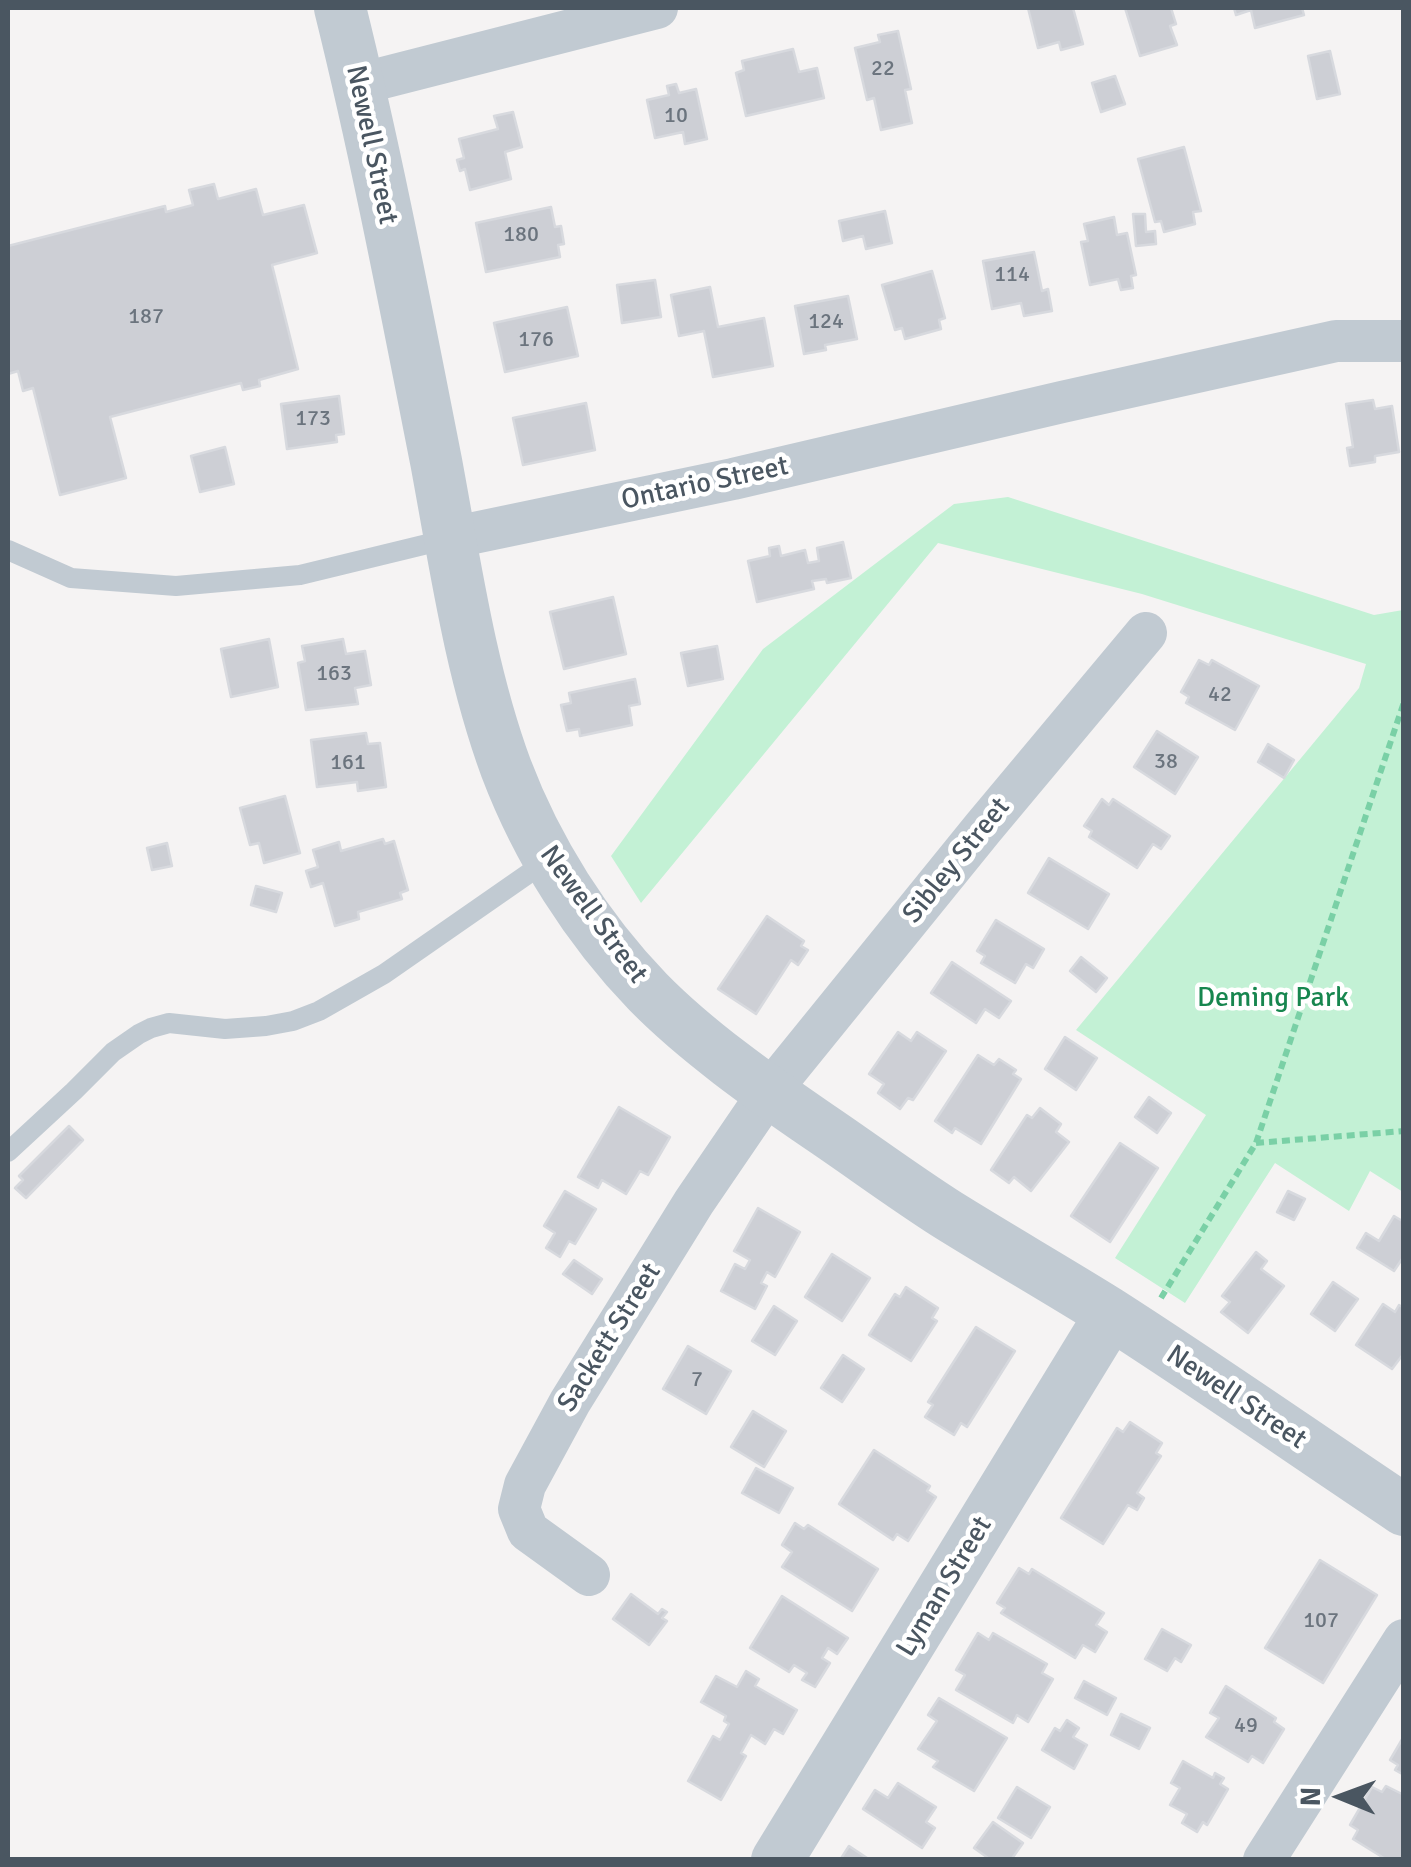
<!DOCTYPE html>
<html>
<head>
<meta charset="utf-8">
<style>
  body { margin:0 }
  #map { position:relative; width:1411px; height:1867px; overflow:hidden; background:#f5f3f3; font-family:Signika,sans-serif }
  canvas { display:block }
  .frame { position:absolute; inset:0; border:10px solid #4a5661; pointer-events:none }
  .north { position:absolute; left:1291px; top:1747px; width:100px; height:100px; -webkit-text-stroke:8px #fff; paint-order:stroke; rotate:271deg; font-size:28px; font-weight:700; line-height:40px; text-align:center; color:#4a5661 }
  .north::after { content:''; display:block; margin:auto; width:35px; height:45px; background:#4a5661; clip-path:polygon(50% 0,100% 100%,50% 72%,0 100%) }
</style>
</head>
<body>
<div id="map">
<canvas width="1411" height="1867"></canvas>
<div class="frame"></div>
<div class="north">N</div>
</div>
<script>
const c = document.querySelector('canvas').getContext('2d');
c.lineJoin = 'round';
function paint(path, color) { c.fillStyle = color; c.fill(path, 'evenodd'); }
function stroke(path, color, width, dash) { c.strokeStyle = color; c.lineWidth = width; c.lineCap = dash ? 'butt' : 'round'; c.setLineDash(dash || []); c.stroke(path); }
function label(font, color, halo, rows, align = 'center') {
  c.font = font + ' Signika,sans-serif'; c.lineWidth = 9; c.setLineDash([]); c.textBaseline = 'middle'; c.strokeStyle = halo; c.fillStyle = color; for (const [text, x, y, turn = 0] of rows) {
    c.save(); c.translate(x, y); c.rotate((+turn || 0) * Math.PI / 180); c.textAlign = isNaN(turn) ? turn : align; if (halo) c.strokeText(text, 0, 0); c.fillText(text, 0, 0); c.restore();
  }
}
const green = new Path2D(`
  M1008,497l366,118 29,-5v582l-33,-21 -21,40 -74,-48 -90,140 -70,-45 91,-143 -130,-85 283,-342 7,-24 -224,-70 -204,-51 -297,360 -30,-47 152,-207 191,-145z`);
const building = new Path2D(`
  M1028,8h45l10,36 -22,6 -2,-8 -21,6z
  M1125,8h46l5,16 -6,2 7,19 -37,11z
  M1234,8h68l2,7 -49,13 -4,-18 -15,5z
  M898,31l13,58 -6,1 7,33 -31,7 -7,-32 -7,2 -12,-52 25,-6 -2,-7z
  M793,49l6,23 18,-4 7,30 -78,18 -10,-43 8,-3 -2,-9z
  M1330,51l10,43 -23,5 -9,-43z
  M1115,76l10,28 -24,8 -9,-29z
  M676,84l3,9 17,-4 11,50 -22,5 -2,-12 -28,6 -8,-38 22,-5 -2,-9z
  M513,112l9,35 -17,5 6,27 -41,11 -5,-21 -5,2 -3,-11 7,-2 -5,-19 39,-10 -4,-13z
  M1184,147l17,64 -8,1 2,12 -31,8 -3,-11 -6,1 -17,-63z
  M214,184l4,15 38,-10 7,26 41,-10 13,48 -45,12 26,104 -39,11 1,6 -17,4 -2,-7 -131,34 16,61 -66,17 -27,-107 -10,3 -5,-20 -10,3v-128l157,-40 1,6 27,-7 -4,-15z
  M551,207l4,20 6,-1 3,18 -6,1 2,12 -74,15 -10,-49z
  M885,211l7,32 -26,6 -3,-13 -20,5 -4,-20z
  M1133,214h12l1,18 9,-1 1,13 -20,2z
  M1114,217l3,18 10,-2 9,42 -5,1 2,12 -12,2 -3,-11 -28,6 -9,-43 7,-1 -4,-17z
  M1034,252l8,39 6,-2 4,22 -28,5 -3,-13 -29,6 -9,-48z
  M932,271l13,47 -6,2 2,9 -36,10 -3,-11 -7,2 -13,-45z
  M655,280l6,37 -39,6 -5,-38z
  M710,287l8,40 46,-9 9,48 -60,11 -9,-46 -25,5 -8,-41z
  M848,296l9,43 -32,6 1,5 -22,4 -9,-48z
  M567,307l11,49 -73,16 -11,-49z
  M339,396l5,38 -8,1 1,7 -50,7 -6,-45z
  M1373,400l2,9 17,-3 7,46 -24,4v6l-25,4 -3,-18 6,-1 -7,-43z
  M586,403l9,47 -72,15 -10,-47z
  M225,447l9,37 -34,8 -9,-36z
  M843,542l8,36 -24,5 -1,-4 -14,2 2,8 -57,13 -9,-41 22,-5 -1,-8 10,-2 2,10 24,-6 3,13 11,-2 -2,-13z
  M613,597l13,57 -62,15 -14,-57z
  M269,639l9,48 -47,10 -10,-48z
  M343,639l3,15 19,-3 6,34 -16,3 3,16 -52,6 -8,-47 7,-2 -3,-15z
  M717,646l6,33 -35,7 -7,-33z
  M1199,660l10,5 3,-5 47,26 -24,44 -49,-27 3,-6 -8,-5z
  M635,679l5,25 -11,2 3,19 -52,11 -1,-7 -12,2 -6,-26 10,-2 -2,-10z
  M1157,731l41,26 -23,37 -41,-27z
  M366,733l2,11 12,-1 6,44 -28,4 -1,-9 -40,5 -6,-47z
  M1268,744l26,16 -10,18 -26,-16z
  M285,796l15,57 -36,10 -5,-20 -9,2 -10,-37z
  M1102,799l7,6 4,-6 57,37 -9,13 -8,-5 -16,24 -48,-31 3,-6 -8,-5z
  M383,839l2,5 9,-3 14,49 -8,3 2,6 -44,13 1,7 -24,7 -12,-43 -12,4 -5,-16 12,-4 -5,-17 26,-8 2,9z
  M167,843l5,23 -20,4 -5,-22z
  M1049,858l60,36 -21,35 -60,-36z
  M256,886l26,7 -6,19 -25,-7z
  M767,916l37,25 -3,5 7,4 -10,15 -7,-5 -35,54 -38,-25z
  M996,920l48,29 -11,19 -7,-4 -11,19 -34,-20 4,-7 -8,-5z
  M1081,957l26,21 -11,14 -26,-21z
  M952,962l59,39 -12,17 -14,-9 -9,14 -45,-30z
  M898,1032l13,9 6,-9 29,19 -33,49 -5,-2 -8,11 -22,-16 6,-9 -15,-10z
  M1065,1037l32,21 -21,32 -31,-21z
  M978,1055l16,10 5,-6 17,11 -3,4 8,5 -40,65 -26,-16 -3,5 -17,-12z
  M1149,1097l22,16 -14,20 -22,-16z
  M619,1107l51,30 -22,38 -8,-4 -14,23 -24,-14 -4,8 -20,-11z
  M1040,1108l21,16 -5,8 13,10 -38,49 -17,-14 -5,6 -18,-13 36,-55 5,3z
  M69,1126l14,14 -57,58 -11,-10 8,-8 -4,-4z
  M1120,1143l38,25 -48,74 -39,-26z
  M565,1191l31,18 -21,35 -6,-3 -9,16 -14,-9 9,-15 -11,-7z
  M1288,1191l17,8 -11,21 -17,-8z
  M758,1208l42,24 -25,45 -8,-5 -6,11 6,3 -12,23 -34,-18 14,-27 10,5 5,-9 -16,-9z
  M1394,1216l10,6v34l-10,15 -37,-23 9,-15 13,8z
  M1256,1252l11,9 -6,8 23,17 -36,47 -27,-21 9,-10 -8,-6z
  M832,1254l38,24 -28,43 -37,-24z
  M574,1260l28,19 -10,15 -29,-20z
  M1333,1282l25,17 -23,32 -24,-17z
  M906,1287l32,21 -6,10 5,3 -26,40 -42,-26 26,-41 5,3z
  M1383,1304l12,8 4,-7 5,3v45l-12,16 -36,-24z
  M774,1306l23,15 -22,34 -23,-14z
  M976,1327l39,24 -48,76 -6,-4 -7,12 -29,-18 8,-12 -5,-3z
  M688,1346l43,25 -25,43 -43,-25z
  M843,1355l21,14 -22,33 -21,-14z
  M753,1411l33,20 -22,36 -33,-20z
  M1130,1422l32,21 -6,10 5,3 -24,37 7,5 -7,12 -9,-5 -25,39 -42,-26 56,-90 6,4z
  M874,1450l56,36 -3,5 9,6 -28,44 -11,-7 -4,6 -54,-36z
  M756,1468l37,20 -14,25 -37,-20z
  M795,1523l9,6 4,-4 70,44 -26,42 -70,-44 10,-15 -10,-7z
  M1320,1560l57,35 -54,88 -58,-35z
  M1019,1568l10,6 3,-5 72,44 -8,12 11,7 -12,20 -12,-7 -8,13 -74,-45 4,-5 -8,-5z
  M631,1594l27,20 4,-5 5,3 -5,6 5,3 -18,24 -36,-26z
  M782,1596l66,42 -11,16 -9,-6 -6,10 8,5 -15,24 -13,-7 5,-7 -13,-8 -5,7 -39,-24z
  M1162,1629l29,16 -10,17 -6,-4 -8,13 -22,-12z
  M978,1633l11,7 4,-7 54,31 -5,9 11,6 -25,43 -11,-7 -4,8 -57,-33 9,-15 -9,-5z
  M746,1671l13,8 -4,7 42,24 -14,24 -9,-5 -9,15 -14,-9 -10,18 5,3 -25,44 -33,-19 25,-45 7,4 9,-16 -5,-3 2,-5 -25,-14 15,-26 21,11z
  M1084,1681l32,17 -9,17 -32,-17z
  M1226,1686l50,32 -2,4 10,7 -21,34 -11,-7 -4,6 -42,-25 13,-19 -9,-5z
  M939,1698l68,40 -33,53 -41,-24 5,-6 -20,-12 19,-28 -9,-6z
  M1121,1714l29,14 -11,21 -28,-14z
  M1067,1720l12,8 -6,9 14,8 -13,24 -32,-19 13,-22 5,3z
  M1404,1736v39l-9,-5 3,-5 -8,-5z
  M1183,1761l30,17 2,-5 9,5 -4,6 8,5 -21,36 -4,-3 -6,10 -15,-9 5,-9 -17,-9 10,-17 -9,-5z
  M898,1783l38,24 -10,15 9,6 -13,20 -59,-39 12,-19 13,8z
  M1386,1786l18,9v65h-17l-34,-21 5,-9 -8,-5 22,-38 10,5z
  M1017,1787l33,20 -19,31 -33,-20z
  M993,1822l30,21 -12,17h-20l-17,-12z
  M849,1846l21,14h-30z`);
const path = new Path2D(`
  M1256,1143l148,-12
  M1161,1298l95,-155 148,-441`);
const service = new Path2D(`
  M8,550l63,28 105,8 124,-11 148,-36
  M8,1152l66,-61 39,-39 26,-18 12,-6 18,-5 56,6 41,-3 27,-5 26,-10 65,-37 164,-114`);
const minor = new Path2D(`
  M359,84l298,-76
  M450,538l283,-59 329,-77 274,-61h68
  M589,1575l-61,-44 -9,-22 6,-24 45,-83 124,-200 75,-110 214,-264 163,-195
  M1264,1860l140,-220`);
const tertiary = new Path2D(`
  M340,8c37,149 66,301 96,453 19,102 34,209 70,307 31,82 81,161 142,224 48,49 113,95 170,134 43,29 86,61 130,89 53,33 107,64 160,97 100,64 197,132 296,198
  M777,1860l334,-546`);
const numberNames = [
  ["22",883,69],
  ["10",676,116],
  ["180",521,235],
  ["114",1012,275],
  ["187",146,317],
  ["124",826,322],
  ["176",536,340],
  ["173",313,419],
  ["163",334,674],
  ["42",1220,695],
  ["38",1166,762],
  ["161",348,763],
  ["7",697,1380],
  ["107",1321,1621],
  ["49",1246,1726]
];
const streetNames = [
  ["Newell Street",371,145,78],
  ["Ontario Street",705,484,-12],
  ["Sibley Street",957,861,-51],
  ["Newell Street",593,915,54],
  ["Sackett Street",610,1338,-58],
  ["Newell Street",1236,1398,34],
  ["Lyman Street",945,1587,-59]
];
const parkNames = [
  ["Deming Park",1273,999]
];
paint(green, '#c3f1d5');
paint(building, '#cdcfd5');
stroke(building, '#d7d9de', 2.5);
stroke(path, '#7ad0a6', 6, [8, 5]);
stroke(service, '#c1cad2', 20);
stroke(minor, '#c1cad2', 42);
stroke(tertiary, '#c1cad2', 52);
label('22px', '#6b747e', null, numberNames);
label('28px', '#4a5661', '#fff', streetNames);
label('28px', '#17864f', '#fff', parkNames);
</script>
</body>
</html>
